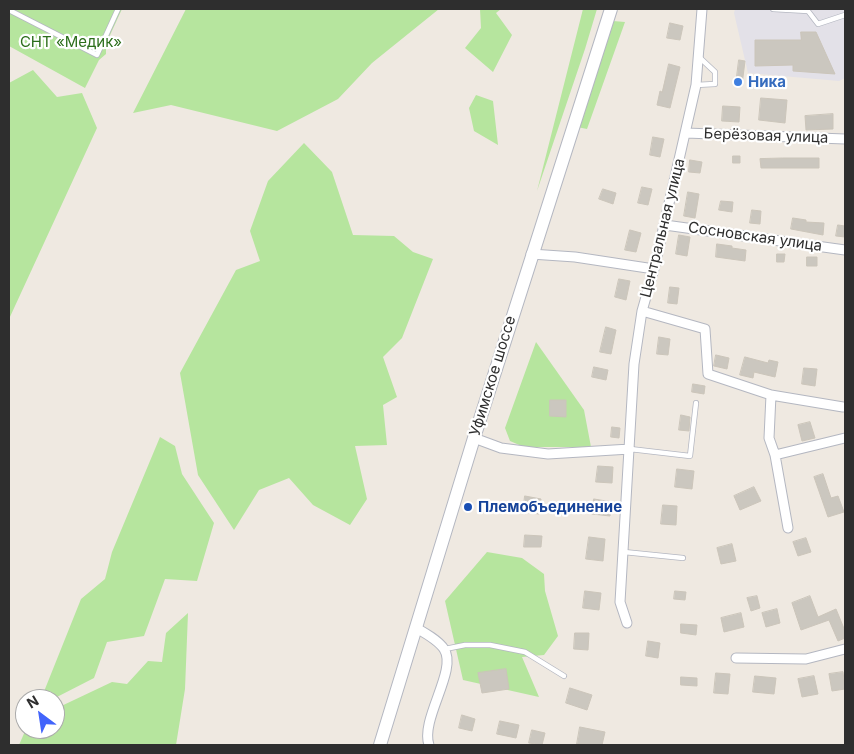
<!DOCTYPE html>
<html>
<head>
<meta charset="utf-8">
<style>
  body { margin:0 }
  #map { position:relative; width:854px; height:754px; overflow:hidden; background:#efe9e1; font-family:Inter,sans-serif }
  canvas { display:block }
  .frame { position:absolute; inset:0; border:10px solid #2e2e2e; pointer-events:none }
  .north { position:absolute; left:15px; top:689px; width:50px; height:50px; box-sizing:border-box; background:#fff; border:1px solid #ababab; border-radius:50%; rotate:329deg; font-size:14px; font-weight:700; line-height:20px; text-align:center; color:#2e2e2e }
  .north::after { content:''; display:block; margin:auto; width:18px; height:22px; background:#4264fb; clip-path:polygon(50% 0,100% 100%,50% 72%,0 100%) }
</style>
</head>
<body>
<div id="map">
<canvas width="854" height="754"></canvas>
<div class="frame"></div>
<div class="north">N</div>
</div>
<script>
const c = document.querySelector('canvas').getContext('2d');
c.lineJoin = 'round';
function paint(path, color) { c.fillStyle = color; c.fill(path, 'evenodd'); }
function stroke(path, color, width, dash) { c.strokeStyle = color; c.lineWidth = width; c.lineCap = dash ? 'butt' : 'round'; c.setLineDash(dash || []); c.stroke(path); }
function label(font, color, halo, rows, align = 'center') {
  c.font = font + ' Inter,sans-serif'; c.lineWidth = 4.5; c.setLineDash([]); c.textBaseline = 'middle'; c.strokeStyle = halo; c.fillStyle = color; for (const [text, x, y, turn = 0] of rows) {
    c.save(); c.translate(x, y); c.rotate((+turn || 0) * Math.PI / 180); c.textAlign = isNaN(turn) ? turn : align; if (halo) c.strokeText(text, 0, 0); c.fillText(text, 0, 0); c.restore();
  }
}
const industrial = new Path2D(`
  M735,9h110v69l-6,3 -91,-8 -14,-60z`);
const green = new Path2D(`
  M9,9h113l-16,35v10l-7,6 -14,28 -76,-42z
  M186,9h253l-67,54 -34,36 -61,32 -106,-26 -38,8z
  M480,9h21l-5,4 16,22 -19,37 -28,-24 16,-20z
  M583,9h14l-12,40 -48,142z
  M613,21l12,1 -38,107 -10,-2z
  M33,70l24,27 25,-4 15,35 -88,191v-236z
  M476,95l17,6 5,44 -24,-14 -5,-23z
  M304,143l28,29 21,63 41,1 19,16 20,7 -31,79 -19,19 14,40 -14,8 4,40 -32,1 12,53 -17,26 -37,-20 -24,-27 -30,12 -25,40 -36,-55 -18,-102 56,-103 24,-9 -10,-30 18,-50z
  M536,342l48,68 7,37h-67l-14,-6 -5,-13z
  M160,437l15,9 7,28 32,49 -17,58 -32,-2 -21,57 -37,6 -13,36 -41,21h-12l40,-100 24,-20 7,-27z
  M487,552l35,6 22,16 1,17 13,45 -14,19 -22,2 17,40 -76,-17 -18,-79z
  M188,613l-3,76 -9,56h-157l7,-16h29v-20l57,-27 15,2 21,-23 14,1 4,-29z`);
const building = new Path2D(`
  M670,23l13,3 -3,14 -13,-2z
  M801,32h15l19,42 -42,-3v-6l-38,1v-26h46z
  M739,60l6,1 -3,24 -6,-1z
  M669,64l11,3 -10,41 -13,-3 3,-14 2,1z
  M761,98l26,2 -2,23 -26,-3z
  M723,106l17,1 -1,15 -17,-1z
  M833,114v15l-27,1 -1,-14z
  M653,137l11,2 -4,18 -10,-2z
  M733,156h7v7h-7z
  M783,158h36v10h-58l-1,-9z
  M690,160l12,2 -2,11 -11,-1z
  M642,187l10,2 -4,16 -10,-2z
  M603,189l13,4 -3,11 -14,-5z
  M688,192l11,2 -4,24 -11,-2z
  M721,201l12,1 -1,10 -13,-2z
  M752,210l9,1 -1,13 -10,-1z
  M793,218l13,2v2l18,1 -1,12 -32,-6z
  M838,225l7,1v11l-9,-1z
  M630,230l11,3 -5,19 -11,-2z
  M679,235l11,2 -3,19 -11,-2z
  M717,244l15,2v2l14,2 -1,11 -29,-4z
  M777,254h8l-1,8h-7z
  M807,257h10v9h-10z
  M619,279l11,2 -4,19 -11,-3z
  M670,287l9,1 -2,16 -9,-1z
  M606,327l10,3 -5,24 -11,-2z
  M659,337l11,2 -2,16 -11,-1z
  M716,355l13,3 -2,11 -13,-3z
  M745,357l23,6 1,-3 9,2 -3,15 -21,-5 -1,6 -13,-3z
  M594,367l14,3 -2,10 -14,-3z
  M804,368l13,1 -2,17 -13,-2z
  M693,384l12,2 -1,8 -12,-2z
  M550,400h16v17l-16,-1z
  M681,415l9,2 -1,14 -10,-1z
  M810,422l5,16 -13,3 -4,-16z
  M612,427l8,1 -1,10 -8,-1z
  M598,466l15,1 -1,16 -16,-1z
  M677,469l17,2 -2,18 -17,-2z
  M823,474l8,24 7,-2 6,16 -16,5 -14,-40z
  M754,487l7,14 -21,9 -6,-14z
  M525,496l16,3 -2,15 -16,-2z
  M594,499l18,3 -2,14 -18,-2z
  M663,505l14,1 -1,19 -15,-1z
  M525,535l17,1 -1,11h-17z
  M589,537l16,2 -2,22 -17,-2z
  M806,538l5,14 -13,4 -5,-14z
  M732,544l4,17 -15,3 -4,-16z
  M585,591l16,2 -2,17 -16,-2z
  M675,591l11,1 -1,8 -11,-1z
  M757,596l3,12 -9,3 -4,-13z
  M810,596l8,21 18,-8 9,22v7l-7,3 -9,-21 -28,10 -9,-27z
  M777,609l3,14 -14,4 -4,-14z
  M741,613l3,14 -20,5 -3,-14z
  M681,624l16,1 -1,10 -15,-2z
  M575,633h14l-1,17 -14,-1z
  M648,641l12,2 -2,15 -12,-2z
  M506,669l3,20 -27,4 -4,-20z
  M843,672l2,17 -13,2 -3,-17z
  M716,673l14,1 -2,20 -14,-1z
  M755,676l21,2 -2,16 -21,-2z
  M814,676l4,18 -16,3 -4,-18z
  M681,677l16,1v8l-16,-1z
  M570,688l22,7 -5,15 -21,-7z
  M462,715l13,4 -3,12 -13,-3z
  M500,721l19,4 -3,13 -19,-4z
  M580,727l25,5 -3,13 -25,-1z
  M532,730l13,3 -3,12 -13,-2z`);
const service = new Path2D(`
  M773,9l35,2 10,13 27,-9
  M9,10l88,45 21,-46
  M696,85l19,-1v-12l-16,-15
  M630,449l60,7 6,-53
  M624,552l59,6
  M445,649l20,-4h25l35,7 39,24`);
const minor = new Path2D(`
  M686,133l159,6
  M665,225l180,25
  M531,254l44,3 79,12
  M642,311l63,18 3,45 63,21 -2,43 6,17 70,-17
  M771,395l72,12
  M474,438l27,10 47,6 82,-5
  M775,455l13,73
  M627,623l-7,-21 14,-238 8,-53 12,-42 42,-184 6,-76
  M416,628c9,5 22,12 28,21 14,21 -24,70 -15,96
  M736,658l70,1 39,-10`);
const secondary = new Path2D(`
  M380,745l94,-307 137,-429`);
const markers = [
  [738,82,5,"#3f7fe0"],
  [468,507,5,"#1a4fb4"]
];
const parkNames = [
  ["СНТ «Медик»",71,42]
];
const shopNames = [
  ["Ника",748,82]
];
const streetNames = [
  ["Берёзовая улица",766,136,2],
  ["Центральная улица",663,228,-76],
  ["Сосновская улица",755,237,8],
  ["Уфимское шоссе",493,376,-73]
];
const transitNames = [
  ["Племобъединение",478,507]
];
paint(industrial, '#e3e1e8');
paint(green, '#b6e59e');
paint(building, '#cbc7bf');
stroke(building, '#cbc5ba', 1);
stroke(service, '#b4b7c1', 6);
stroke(minor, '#b4b7c1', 11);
stroke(secondary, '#b4b7c1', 14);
stroke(service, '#fff', 4.5);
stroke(minor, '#fff', 9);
stroke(secondary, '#fff', 12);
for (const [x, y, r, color] of markers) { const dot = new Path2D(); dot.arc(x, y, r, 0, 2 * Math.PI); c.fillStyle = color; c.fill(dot); stroke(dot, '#fff', 2); }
label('15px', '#2c6e1b', '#fff', parkNames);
label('bold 15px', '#366cbe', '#fff', shopNames, 'left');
label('15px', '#2e2e2e', '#fff', streetNames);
label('bold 15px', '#164399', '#fff', transitNames, 'left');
</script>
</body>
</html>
